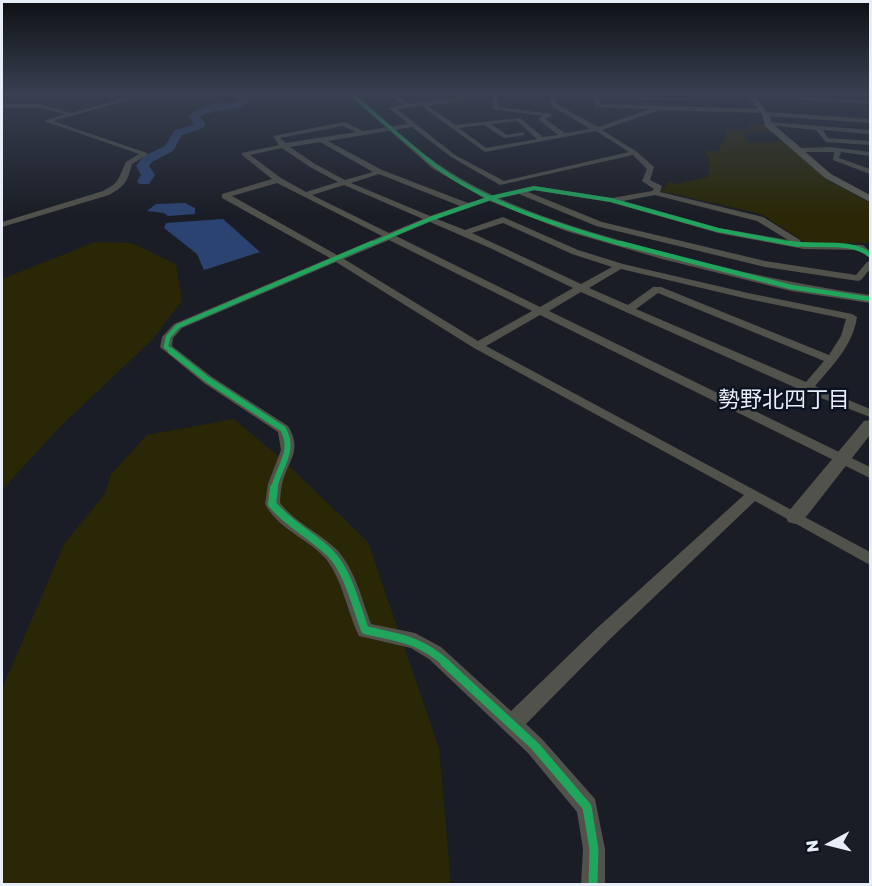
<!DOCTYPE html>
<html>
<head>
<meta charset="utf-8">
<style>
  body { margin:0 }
  #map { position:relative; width:872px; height:886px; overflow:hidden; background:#1a1d25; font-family:"Golos Text",sans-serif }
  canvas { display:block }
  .frame { position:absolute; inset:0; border:3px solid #e8eef8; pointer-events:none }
  .north { position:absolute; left:800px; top:814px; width:60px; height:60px; -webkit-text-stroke:4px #0c1320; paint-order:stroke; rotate:263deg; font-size:16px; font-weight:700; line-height:24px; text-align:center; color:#e8eef8 }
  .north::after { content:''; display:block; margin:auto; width:21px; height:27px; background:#e8eef8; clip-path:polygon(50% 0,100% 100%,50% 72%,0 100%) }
</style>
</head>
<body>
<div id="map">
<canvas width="872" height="886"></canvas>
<div class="frame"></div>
<div class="north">N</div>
</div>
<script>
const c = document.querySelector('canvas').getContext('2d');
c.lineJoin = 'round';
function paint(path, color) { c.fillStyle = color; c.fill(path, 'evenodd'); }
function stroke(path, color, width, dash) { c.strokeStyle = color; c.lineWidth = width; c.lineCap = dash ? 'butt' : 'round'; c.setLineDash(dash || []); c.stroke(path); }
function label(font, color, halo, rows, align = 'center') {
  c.font = font + ' "Golos Text","Noto Sans JP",sans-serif'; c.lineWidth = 5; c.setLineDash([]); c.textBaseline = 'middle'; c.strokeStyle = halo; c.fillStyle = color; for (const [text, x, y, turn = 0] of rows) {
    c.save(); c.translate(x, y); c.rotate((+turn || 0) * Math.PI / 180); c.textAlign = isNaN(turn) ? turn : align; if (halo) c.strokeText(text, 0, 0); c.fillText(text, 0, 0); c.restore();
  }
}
const green = new Path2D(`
  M748,125h18l9,8 -33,-1 8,11 35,-1 44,39 41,22v40l-62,1 -47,-30 -100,-23 8,-9 8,2 31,-7 2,-16 -6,-10h15l8,-21 24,1z
  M95,242l37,1 44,21 6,37 -29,38 -94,89 -57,62v-211z
  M234,419l48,40 86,83 71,206 12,136h-449v-195l62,-145 41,-50 6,-20 36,-39z`);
const water = new Path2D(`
  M185,203l10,5v6l-27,2 -4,-3 -17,-2 9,-7z
  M223,219l37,33 -56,18 -7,-16 -33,-26 2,-5z`);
const river = new Path2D(`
  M235,94h13l-3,2 5,6c-13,10 -35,6 -50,15l6,7 -3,4 -21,7 -9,16 -21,11 -3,4 6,9 -6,9h-10l-2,-3 4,-6 -5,-9 8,-10 21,-10 9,-15 20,-7 -5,-8c13,-12 32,-13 50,-15z`);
const minor = new Path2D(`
  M141,94h9l-97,27 94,32v2l-15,9c-5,18 -6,21 -23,31l-107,32v-5l101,-31c18,-9 15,-13 23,-29l13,-8 -95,-33 21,-7 -25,-6h-38v-4h38l31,9z
  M389,94h6l14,10 68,-10 -25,9 -24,3 27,19 65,-7 23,19 15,-2 -19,-15v-2l4,-2 -50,-7v-15l5,1v12l54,7v2l-7,3 20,14 25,-4 -40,-24 2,-11h6l-3,9 43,24 53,-18 -56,-2 -3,-13h6l2,10 164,5 2,3 104,7v4l-104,-7 -2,-3 -104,-3 -58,20 35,22 17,15 -4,13 12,6 -2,6 103,25 37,23 1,3 62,2 7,6v7l-12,-8 -54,-1 -86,-16 -108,-31 -76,-12 -6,2 74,30 163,39 91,14 11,-13 3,-1v8l-9,11 -3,1 -93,-14 -169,-41 -77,-32 -27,6 -55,19 28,11 38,-13 75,33 45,14 125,29 104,21 5,3c-4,28 -24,48 -42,69l55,23v8l-67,-26 -222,-99 -32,19 321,156v11l-330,-163 -54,31 384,206v13l-115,-64 -147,140 -82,83 16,15 53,60 10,50v35h-24l2,-35 -6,-37 -49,-59 -99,-94 -18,-11 -52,-12c-12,-25 -16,-55 -33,-77 -18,-21 -46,-28 -61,-55l3,-20 13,-34 -3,-18 -74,-49 -44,-36 2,-10 12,-13 156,-66 -108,-60v-4l50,-15 -30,-24v-2l37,-8 -6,-9 71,-14 19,9 45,-7 -19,-16 14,-3zM421,106l64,46 111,-21 33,21 -125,29 -49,-26 -58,-46zM517,121l20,18 -51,9 -27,-20 25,-3 20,13 21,-3 -2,-3 -16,3 -16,-11zM343,126l13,6 -70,11 -6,-5zM412,127l39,30 49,28 133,-30 14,14 -5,12 12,8 -2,2 -40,7 -78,-12 -66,17 -86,-33 -54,-29zM320,142l53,30 -28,8 -30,-16 -25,-17zM282,148l28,19 28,15 -32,10 -25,-14 -31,-23zM379,174l81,32 -30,10 -79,-33zM277,183l105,53 -45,19 -105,-59zM344,185l79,34 -34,14 -77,-38zM655,195l102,26 31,19 -69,-12 -96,-27zM430,222l60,26 83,40 -33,19 -144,-71zM503,223l69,31 40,13 -31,17 -109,-51zM389,240l143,71 -54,30 -134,-82zM336,262l138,86 270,147 -148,134 -85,82 -70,-64 -26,-14 -44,-9c-9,-24 -17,-59 -37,-77 -18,-16 -39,-25 -54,-44 0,-6 1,-13 2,-19 6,-24 21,-33 6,-58l-76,-49 -40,-31 1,-8 9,-10zM621,269l127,30 98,20 -5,17 -12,19 -168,-68h-8l-25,18 -39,-17zM658,293l166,68 -18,21 -170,-73z
  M738,94l132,6v4l-129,-8z
  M638,97l50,1 3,2h-55z
  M768,122l102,8v4l-47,-4 5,8 42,3v4l-44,-3 -10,-12 -50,-5z
  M830,147l40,5v4l-29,-4 -2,6 31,11v5l-37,-14 1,-8h-35l-3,-2 3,-2z`);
const tertiary = new Path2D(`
  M348,94h7c27,23 54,50 83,70 55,38 121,59 184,77 82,23 164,42 248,54v8l-79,-12 -129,-32 -96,-28 -79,-31 -55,-32z
  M870,420v15l-68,87 -7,2 -7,-2 -2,-5 2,-5 76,-91z`);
const secondary = new Path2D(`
  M749,94h8c1,11 12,17 15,29l59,51 39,21v7l-45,-24 -60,-52 -3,-12 -13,-16z`);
const cyclewayFar5 = new Path2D(`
  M351,94l78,67`);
const cyclewayFar4 = new Path2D(`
  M427,159c51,43 135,68 198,86
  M369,245l61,-26 60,-21 44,-10 77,12 107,30 80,15`);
const cyclewayFar3 = new Path2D(`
  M620,243l171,44 79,12
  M790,243c25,5 60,-4 80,12
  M173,352l-7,-5 2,-10 10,-11 194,-83`);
const cyclewayFar2 = new Path2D(`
  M171,351l37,29 75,49c13,23 -5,38 -9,60`);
const cyclewayFar1 = new Path2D(`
  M274,488l-2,16c17,21 39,30 58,49 18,18 26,53 35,77 34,8 55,9 82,34`);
const cycleway = new Path2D(`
  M445,663l90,83 52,61 7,42 -1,35`);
const neighbourhoodNames = [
  ["勢野北四丁目",784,400]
];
paint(green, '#292705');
paint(water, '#2b4370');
paint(river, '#2b4370');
paint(minor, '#51524b');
paint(tertiary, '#51524b');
paint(secondary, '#5d5e55');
stroke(cyclewayFar5, '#20a55d', 3);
stroke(cyclewayFar4, '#20a55d', 4);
stroke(cyclewayFar3, '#20a55d', 4.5);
stroke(cyclewayFar2, '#20a55d', 6);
stroke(cyclewayFar1, '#20a55d', 8);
stroke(cycleway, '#20a55d', 9);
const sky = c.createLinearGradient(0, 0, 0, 218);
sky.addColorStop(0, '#0e1014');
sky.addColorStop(0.43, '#384051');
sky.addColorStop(1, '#38405100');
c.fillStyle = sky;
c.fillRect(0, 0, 872, 218);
label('22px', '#e8eef8', '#0c1320', neighbourhoodNames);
</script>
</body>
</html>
